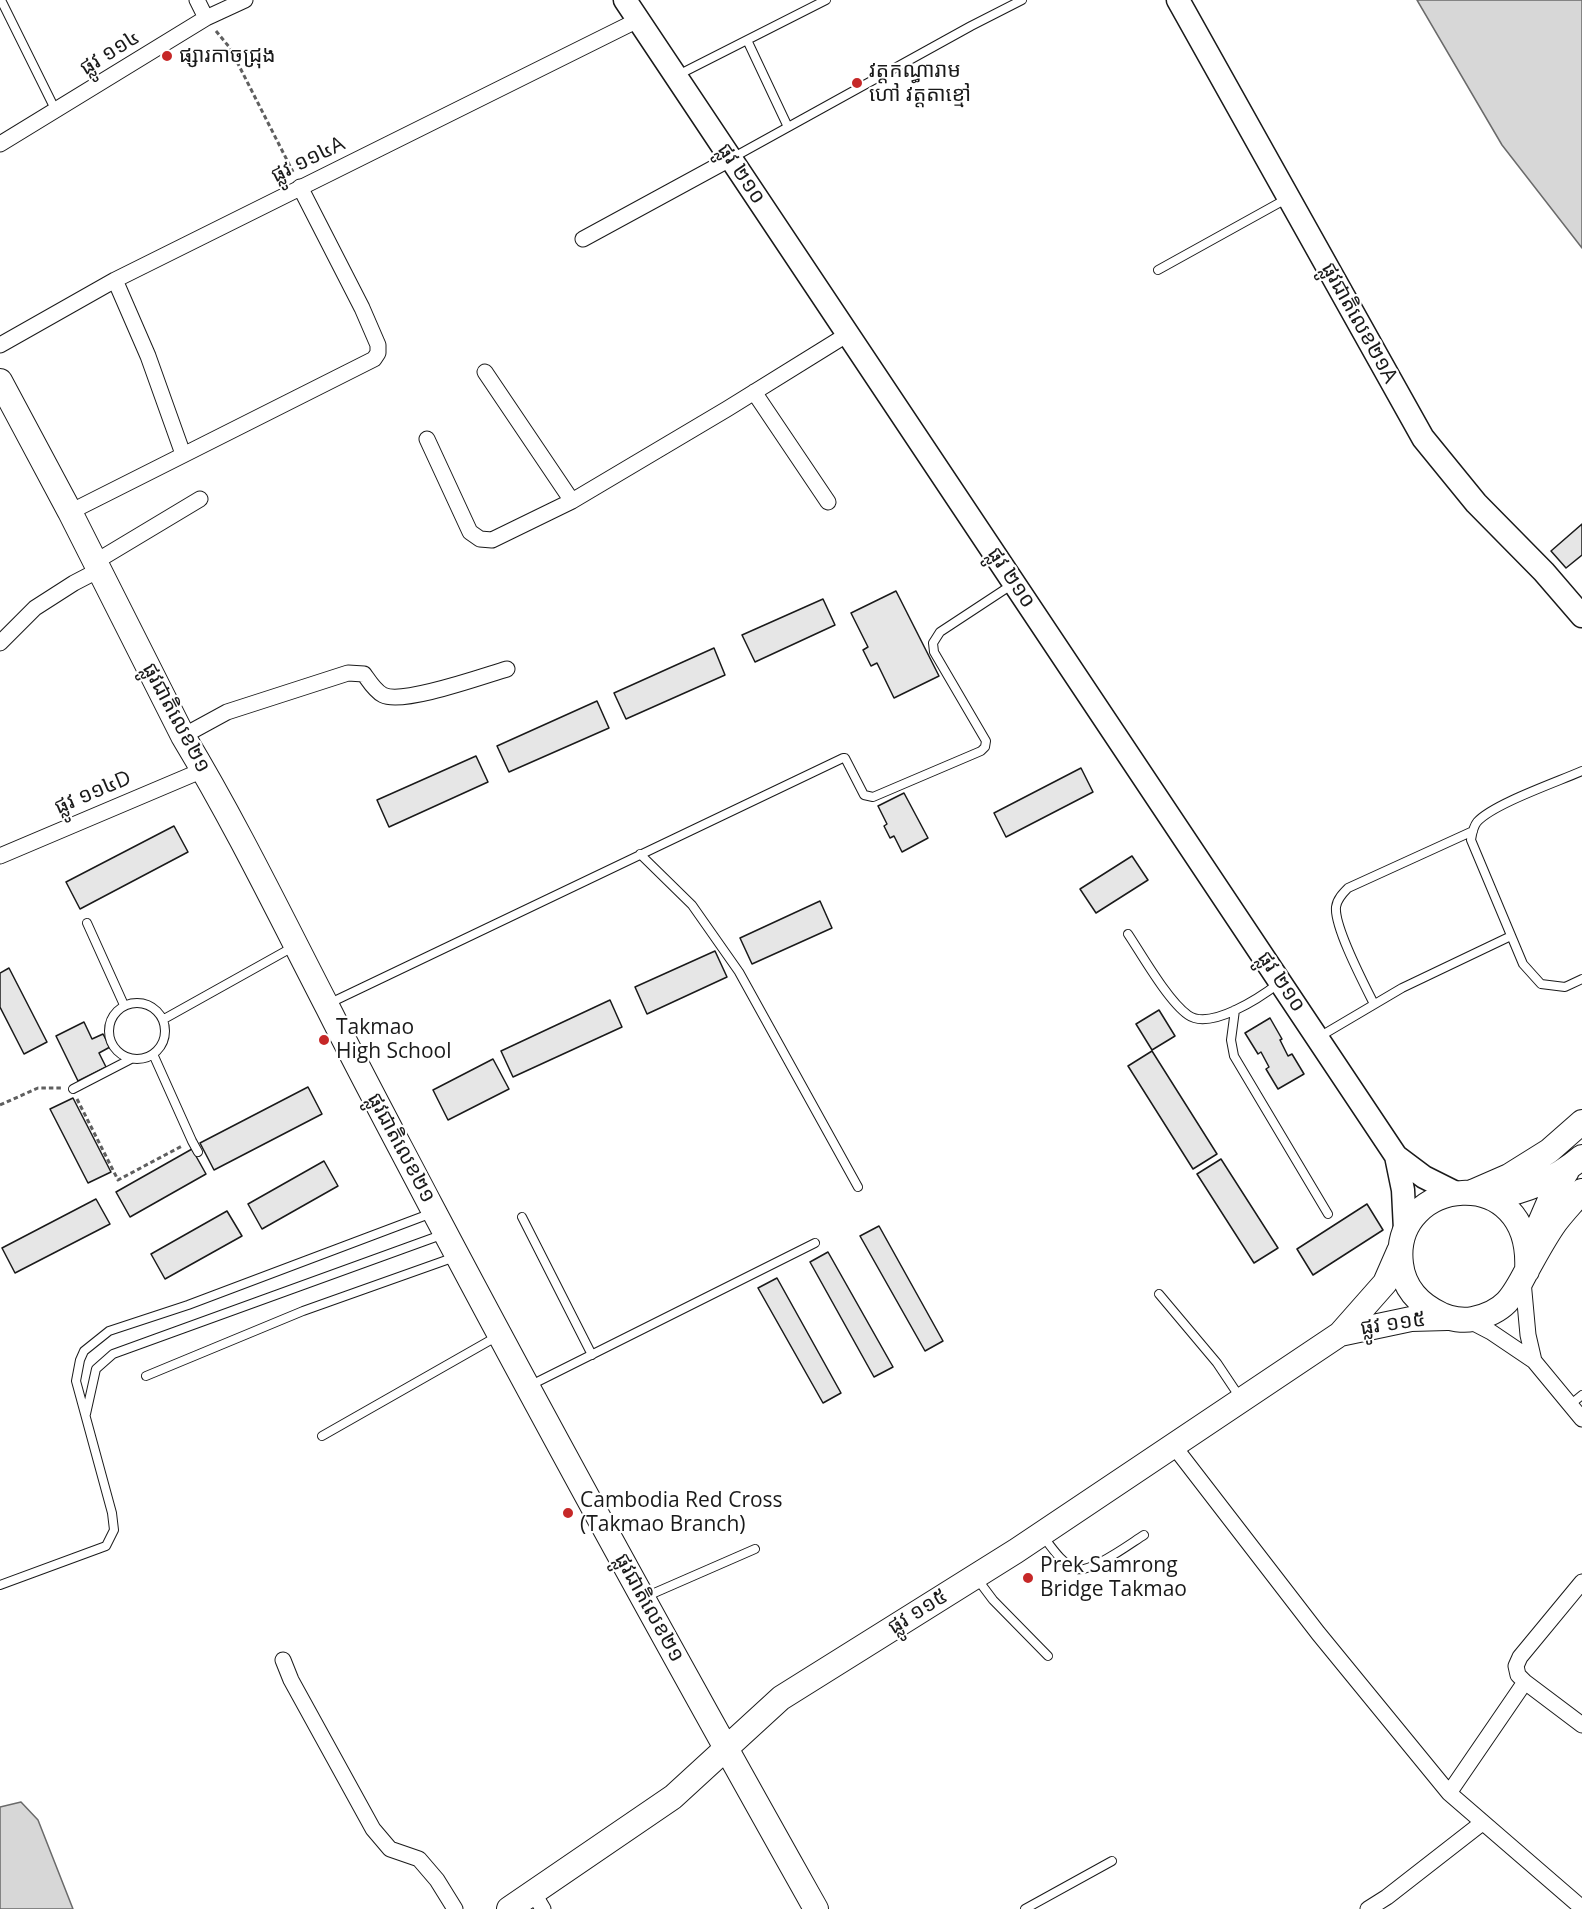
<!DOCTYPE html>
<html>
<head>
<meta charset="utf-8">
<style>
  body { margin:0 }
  canvas { display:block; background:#fff }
</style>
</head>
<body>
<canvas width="1582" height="1909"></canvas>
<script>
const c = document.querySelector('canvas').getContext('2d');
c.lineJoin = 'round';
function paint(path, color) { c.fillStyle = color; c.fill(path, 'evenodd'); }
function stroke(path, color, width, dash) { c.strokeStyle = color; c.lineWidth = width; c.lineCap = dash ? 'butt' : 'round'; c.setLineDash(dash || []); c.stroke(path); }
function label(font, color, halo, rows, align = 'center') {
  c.font = font + ' "Open Sans","Noto Sans Khmer",sans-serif'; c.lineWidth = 4.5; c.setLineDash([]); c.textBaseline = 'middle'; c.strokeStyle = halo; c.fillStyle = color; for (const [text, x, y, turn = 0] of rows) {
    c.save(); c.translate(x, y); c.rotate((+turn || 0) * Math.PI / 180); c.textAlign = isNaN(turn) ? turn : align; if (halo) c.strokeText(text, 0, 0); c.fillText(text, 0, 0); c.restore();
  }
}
const water = new Path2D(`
  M1417,0h165v248l-80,-103z
  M21,1802l17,18 35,89h-73v-102z`);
const building = new Path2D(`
  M1582,524v31l-16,13 -15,-17z
  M896,591l43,85 -45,22 -17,-35 -6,3 -8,-16 5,-3 -17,-34z
  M823,599l12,26 -80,37 -13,-27z
  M714,648l11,27 -99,44 -12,-26z
  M597,701l12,27 -100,44 -12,-26z
  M476,756l12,26 -99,45 -12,-27z
  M1081,768l12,24 -87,45 -12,-24z
  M904,793l24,45 -26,14 -8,-16 -4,2 -6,-12 3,-2 -9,-18z
  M174,826l14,26 -108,57 -14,-27z
  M1132,856l16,24 -52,33 -16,-24z
  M820,901l12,27 -80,36 -12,-26z
  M715,951l12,26 -80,37 -12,-27z
  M9,968l38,74 -23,12 -24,-47v-34z
  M610,1000l12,27 -109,50 -12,-26z
  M1159,1010l16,26 -23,14 -16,-26z
  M1270,1018l12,21 -2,1 8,16 4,-2 12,20 -26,15 -12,-20 3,-2 -8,-15 -3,2 -13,-21z
  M84,1022l8,17 11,-5 7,13 -11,6 7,14 -28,14 -22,-45z
  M1152,1051l65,103 -24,15 -65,-103z
  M493,1059l16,30 -61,31 -15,-30z
  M308,1087l14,27 -108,56 -14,-27z
  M73,1098l38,74 -23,11 -38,-74z
  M192,1149l14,25 -76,43 -14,-25z
  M1221,1159l57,89 -24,15 -57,-89z
  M324,1161l14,25 -76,43 -14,-25z
  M96,1199l14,25 -95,49 -13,-25z
  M1367,1204l16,26 -70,45 -16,-26z
  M227,1211l15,25 -77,43 -14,-25z
  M879,1226l64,115 -18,10 -65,-115z
  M828,1252l65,115 -19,10 -64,-115z
  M777,1278l64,115 -18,10 -65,-115z`);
const path = new Path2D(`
  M216,31l14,17 63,124
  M77,1099l41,81 64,-34
  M0,1105l38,-17h24`);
const lane = new Path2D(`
  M1,0l55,111
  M747,40l41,87
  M678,75l148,-75
  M734,157l237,-131 51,-26
  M1158,270l130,-72
  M1582,771c-25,11 -89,33 -105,51 -4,5 -5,12 -6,18l52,124 18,20 24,3 17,-8
  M640,854l52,51 47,67 119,215
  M87,923l37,82
  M1128,934c14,21 40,67 60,81 22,16 73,-18 91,-32
  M109 1031a28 28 0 1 1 56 0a28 28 0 1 1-56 0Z
  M330,1003l513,-245h2l19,37 9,2 108,-46 4,-4 1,-6 -52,-89 -1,-9 7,-11 73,-48
  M1374,1004c-10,-20 -40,-77 -38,-97 1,-8 7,-14 12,-19l125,-57
  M1235,1010l-4,30 3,16 94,158
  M164,1019l129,-72
  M1319,1037l83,-49 109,-52
  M153,1054l39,87 6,11
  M73,1089l58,-30
  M522,1217l70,138
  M1159,1294l58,69 22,33
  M146,1376l157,-65 152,-54
  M529,1386l286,-143
  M1571,1404l11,-9
  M86,1414l10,-45 17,-15 331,-120
  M322,1436l174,-99
  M1043,1536c9,12 19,28 34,33 14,4 54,-26 67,-34
  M978,1580l15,20 55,56
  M0,1585l106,-39 8,-16 -2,-17 -36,-132 4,-21 4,-9 25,-20 79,-26 244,-92
  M645,1597l110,-48
  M1025,1909l87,-48`);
const street = new Path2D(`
  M197,0l9,18
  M0,144l206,-126 39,-18
  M583,239l147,-80
  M115,280l33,76 35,98
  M0,345l115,-65 523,-260
  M485,372l87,129
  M754,392l74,110
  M427,439l43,93 10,7 12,1 80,-39 155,-92 121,-75
  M70,512l304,-153 4,-6v-8l-16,-37 -62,-121
  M95,562l105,-63
  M0,643l35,-35 39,-25 25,-13
  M183,736l44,-24 121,-39 16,1c5,7 11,17 19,21 20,10 100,-19 124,-26
  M0,856l203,-86
  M1523,1281l5,54 6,26
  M1468,1320l23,12 43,29 48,58
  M1173,1445l145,188 131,160 133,115
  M1582,1582l-62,75 -4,9 2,9 7,7 57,43
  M283,1660l8,20 82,149 17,20 29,10 18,21 18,29
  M1449,1793l76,-111
  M533,1892l10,17
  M1368,1909l19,-12 95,-74`);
const secondary = new Path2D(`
  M625,0l771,1156 28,21 32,16
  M1178,0l245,438 53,65 68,69 38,44
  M1396,1156l7,34 2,40`);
const primary = new Path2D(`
  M0,381l70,131 113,224c53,88 98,181 145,272 33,66 68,131 102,196 125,237 255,472 386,705
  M1470,1193l39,-17 40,-25 33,-29
  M1491,1198c35,-7 64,-18 91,-41
  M1533,1239l19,-44 15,-24
  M1527,1271c7,-112 -137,-94 -126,-7 3,25 19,41 41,51 8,4 21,6 31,4 32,-7 40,-22 54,-49 9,-16 18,-33 28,-47 8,-11 18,-21 27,-32
  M1340,1334l71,-15 36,-1
  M509,1909l164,-112 108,-99 235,-147 324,-217 45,-51 14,-32`);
const markers = [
  [167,56,6,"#c62828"],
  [857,83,6,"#c62828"],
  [324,1040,6,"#c62828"],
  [568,1513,6,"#c62828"],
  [1028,1578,6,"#c62828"]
];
const streetNames = [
  ["ផ្លូវ ១១៤",110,53,-32],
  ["ផ្លូវ ១១៤A",308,160,-26],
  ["ផ្លូវ ២១០",741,174,56],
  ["ផ្លូវជាតិលេខ២១A",1359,323,61],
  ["ផ្លូវ ២១០",1011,578,56],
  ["ផ្លូវជាតិលេខ២១",176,718,62],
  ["ផ្លូវ ១១៤D",93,793,-23],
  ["ផ្លូវ ២១០",1281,982,56],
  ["ផ្លូវជាតិលេខ២១",401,1148,62],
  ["ផ្លូវ ១១៥",1393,1324,-8],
  ["ផ្លូវជាតិលេខ២១",649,1608,61],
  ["ផ្លូវ ១១៥",918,1612,-32]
];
const poiNames = [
  ["ផ្សារកាចជ្រុង",179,56],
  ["វត្តកណ្ធារាម",869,71],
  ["ហៅ វត្តតាខ្មៅ",869,95],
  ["Takmao",336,1028],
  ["High School",336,1052],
  ["Cambodia Red Cross",580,1501],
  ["(Takmao Branch)",580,1525],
  ["Prek Samrong",1040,1566],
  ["Bridge Takmao",1040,1590]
];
paint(water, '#d7d7d7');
stroke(water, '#6a6a6a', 1.5);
paint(building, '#e6e6e6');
stroke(building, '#1a1a1a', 1.5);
stroke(lane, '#1a1a1a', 10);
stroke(street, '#1a1a1a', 17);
stroke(secondary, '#1a1a1a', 25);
stroke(primary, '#1a1a1a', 26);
stroke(path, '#5f5f5f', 3, [4.5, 3]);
stroke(lane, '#fff', 8);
stroke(street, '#fff', 15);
stroke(secondary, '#fff', 22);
stroke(primary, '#fff', 24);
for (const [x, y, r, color] of markers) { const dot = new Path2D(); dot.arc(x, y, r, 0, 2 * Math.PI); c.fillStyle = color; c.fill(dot); stroke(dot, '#fff', 2); }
label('21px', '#1a1a1a', '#fff', streetNames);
label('21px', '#1a1a1a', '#fff', poiNames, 'left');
</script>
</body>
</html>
